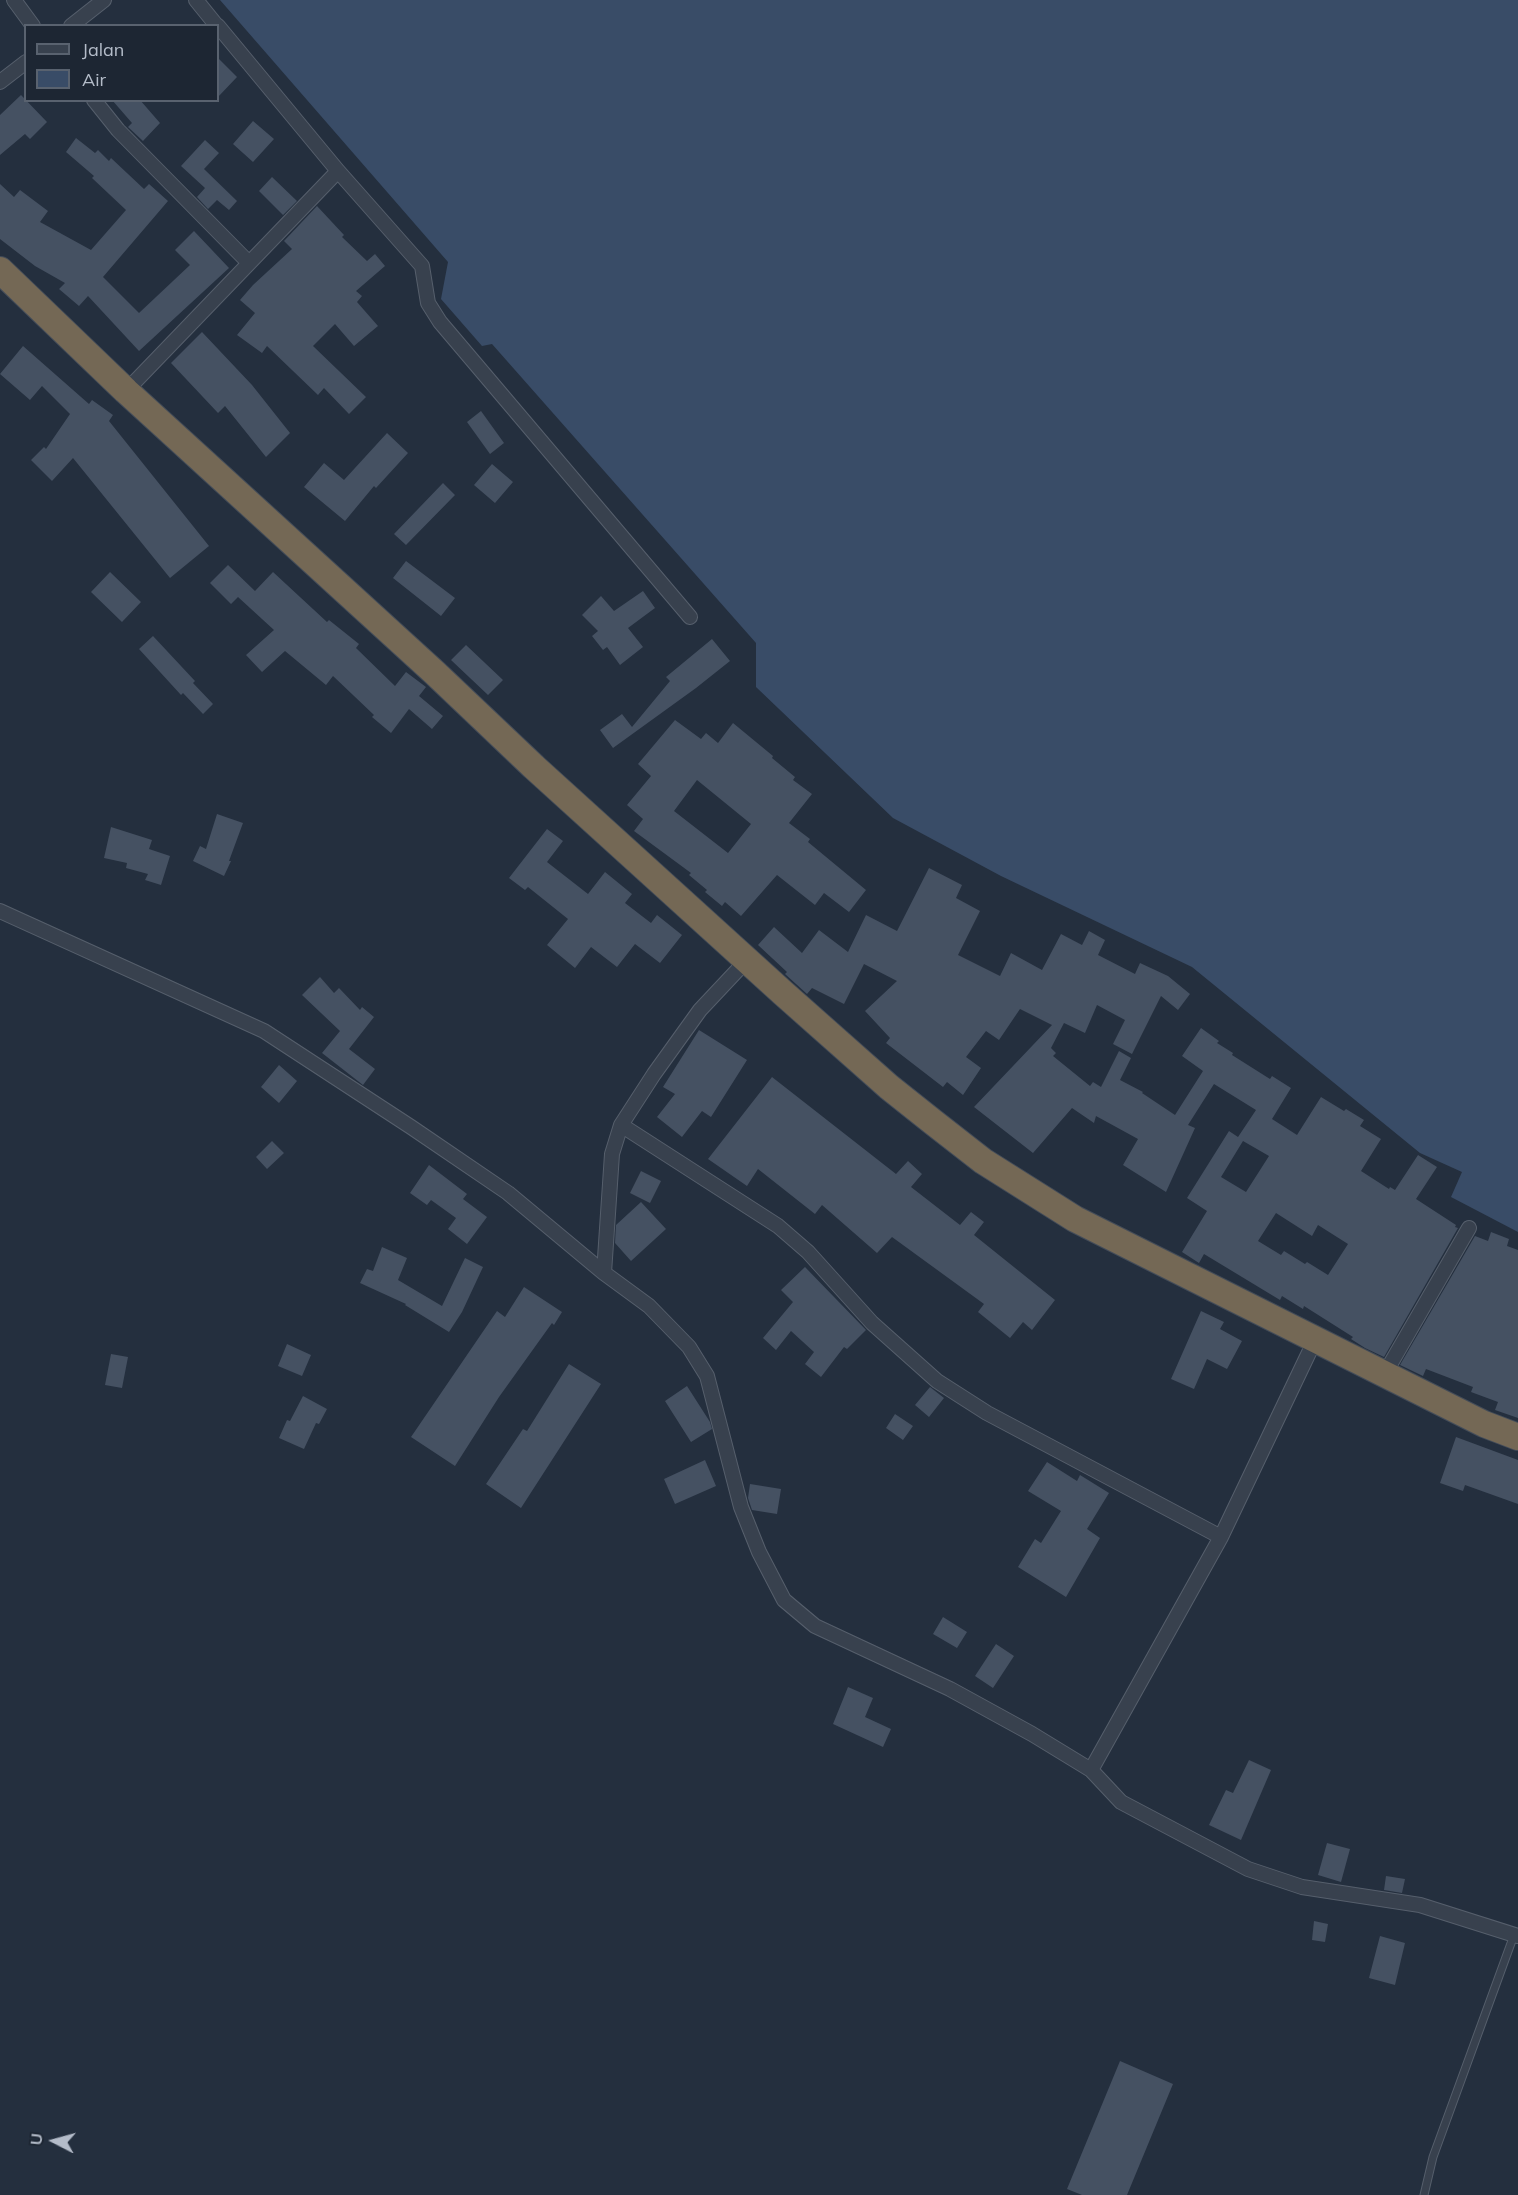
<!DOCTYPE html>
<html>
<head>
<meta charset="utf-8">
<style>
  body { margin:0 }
  #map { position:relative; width:1518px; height:2195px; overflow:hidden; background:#242f3e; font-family:Mulish,sans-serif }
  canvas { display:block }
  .legend { position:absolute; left:24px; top:24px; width:195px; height:78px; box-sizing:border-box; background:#1d2633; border:2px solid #59626f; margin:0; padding:8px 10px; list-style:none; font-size:18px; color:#b4bcc9 }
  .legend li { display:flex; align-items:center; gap:12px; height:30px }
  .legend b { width:30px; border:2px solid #59626f }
  .north { position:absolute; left:24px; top:2111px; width:60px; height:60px; -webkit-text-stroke:4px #1d2633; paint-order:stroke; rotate:276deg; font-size:16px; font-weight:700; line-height:24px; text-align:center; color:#b4bcc9 }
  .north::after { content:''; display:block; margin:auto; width:21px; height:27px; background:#b4bcc9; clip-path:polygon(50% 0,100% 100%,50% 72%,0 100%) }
</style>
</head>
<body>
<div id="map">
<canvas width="1518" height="2195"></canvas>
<ul class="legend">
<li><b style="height:8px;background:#38414e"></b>Jalan</li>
<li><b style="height:16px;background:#394c67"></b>Air</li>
</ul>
<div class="north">U</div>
</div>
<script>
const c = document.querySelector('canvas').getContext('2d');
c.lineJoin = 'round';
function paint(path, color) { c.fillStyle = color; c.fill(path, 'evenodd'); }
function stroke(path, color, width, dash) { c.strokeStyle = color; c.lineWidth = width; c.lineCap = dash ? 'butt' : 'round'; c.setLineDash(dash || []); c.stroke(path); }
const water = new Path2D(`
  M220,0h1298v1232l-67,-35 11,-25 -42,-19 -228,-186 -191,-91 -108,-58 -137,-131v-44l-264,-299 -10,2 -41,-47 7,-37z`);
const building = new Path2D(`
  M218,58l19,19 -19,20z
  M21,95l26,27 -17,17 -5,-5 -25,21v-40z
  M112,100h28l20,23 -17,18 -15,-14 4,-4z
  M253,121l21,18 -21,23 -20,-18z
  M76,138l19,15 3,-3 11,11 2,-3 33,31 5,-5 19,17 -65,76 36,36 51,-48 -15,-15 19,-19 35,37 -90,83 -51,-55 -9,10 -20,-17 6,-6 -30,-17 -35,-27v-55l14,13 6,-7 28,21 -8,11 51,28 35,-40 -34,-32 2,-2 -28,-24z
  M205,140l14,13 -15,16 33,32 -8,9 -12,-10 -9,9 -11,-12 8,-9 -24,-22z
  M272,177l25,24 -14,14 -24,-24z
  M317,206l27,29 -2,2 25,24 8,-7 10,12 -29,25 6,5 -5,6 21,24 -24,20 -19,-22 -22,22 53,51 -17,17 -25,-26 -6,7 -51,-49 -5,7 -25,-18 18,-22 -15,-13 13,-15 39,-36 -8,-8z
  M202,332l50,53 38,48 -24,24 -41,-51 -7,7 -47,-50z
  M23,346l66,58 3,-4 21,15 -4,6 100,125 -39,32 -97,-120 -21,23 -21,-21 13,-13 2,2 24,-35 -28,-28 -12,14 -30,-26z
  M481,411l23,32 -14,11 -23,-32z
  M387,433l21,20 -32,35 -2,-2 -29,35 -41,-34 20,-24 20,17z
  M492,464l21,18 -18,21 -21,-18z
  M443,483l12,12 -49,50 -12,-11z
  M406,561l49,37 -14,18 -48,-38z
  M228,565l27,26 18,-19 54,50 2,-2 30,24 -3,4 39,38 11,-14 20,15 -7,9 24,20 -11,13 -23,-20 -18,24 -19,-16 2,-2 -41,-39 -7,9 -41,-34 -23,21 -16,-17 28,-25 -36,-33 -7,7 -21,-21z
  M110,572l31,30 -19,20 -31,-30z
  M643,591l12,17 -27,20 15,19 -23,18 -13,-18 -4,3 -11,-14 6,-5 -16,-16 19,-19 13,15z
  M153,636l42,45 -2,2 20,21 -10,10 -20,-21 -2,2 -42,-46z
  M712,639l18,22 -34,27 -83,60 -13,-18 22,-16 10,13 38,-46 -4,-4z
  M466,645l37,35 -15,15 -37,-35z
  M675,720l26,19 5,-6 12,10 15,-20 40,33 -1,2 23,19 -2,3 19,14 -23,29 21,16 -2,3 58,48 -17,22 -25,-19 -9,12 -38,-30 -36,41 -16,-14 -3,4 -17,-14 2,-2 -18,-15 2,-2 -57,-42 9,-12 -16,-14 24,-29 -13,-12zM697,780l54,44 -23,29 -54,-42z
  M217,814l26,9 -14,38h2l-7,15 -31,-15 7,-15 6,3z
  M111,827l41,13 -3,9 21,7 -9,29 -16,-5 3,-6 -22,-6 1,-5 -23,-5z
  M547,829l16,12 -16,21 41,32 17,-22 27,22 -7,9 26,20 6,-8 25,20 -22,28 -25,-19 -18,23 -26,-20 -16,21 -28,-23 21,-26 -40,-32 -3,3 -16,-12z
  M929,868l33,17 -6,13 24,13 -22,44 42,21 11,-23 31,17 19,-36 21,11 7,-14 16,9 -7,15 37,19 5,-11 28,13 22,18 -12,16 -17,-14 -29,58 -19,-10 12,-24 -28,-15 -12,28 -21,-10 -13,25 5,5 -3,3 37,30 3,-4 8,5 18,-36 12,7 -11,22 23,12 -1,1 33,22 28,-44 -21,-15 19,-28 18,13 -2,2 16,10 -1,2 38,24 2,-3 19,12 -19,31 25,16 24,-38 23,14 2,-2 18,11 -4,6 21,13 -20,32 28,18 1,-2 5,3 23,-35 19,12 -21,32 40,26 -1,2 3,1 -74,129 -19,-9 -14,-9 2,-2 -49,-31 -1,3 -21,-13 -2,4 -76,-46 -5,9 -17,-11 25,-41 -20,-13 42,-67 9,6 18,-27 -42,-26 -26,41 7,3 -29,64 -43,-27 15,-26 -42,-23 -2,7 -22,-15 -39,45 -59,-46 78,-82 -32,-16 -21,31 -13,-9 -20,26 15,11 -18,27 -16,-13 -4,5 -57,-44 4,-5 -25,-27 32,-30 -33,-17 -20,40 -32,-16 -5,6 -22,-20 2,-2 -29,-27 16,-18 28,26 17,-23 29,22 18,-37 31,16zM1243,1141l26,15 -23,36 -25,-15zM1276,1213l36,23 6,-11 30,19 -20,31 -21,-13 -2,2 -21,-13 -3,4 -23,-14z
  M320,977l14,16 5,-5 21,22 2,-3 12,10 -25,32 26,20 -12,16 -41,-32 18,-22 -38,-36z
  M699,1030l48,30 -36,57 -9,-6 -20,26 -25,-20 18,-23 -12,-7z
  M279,1065l18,16 -18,22 -18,-16z
  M772,1077l124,97 12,-13 14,13 -11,13 49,38 11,-13 13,10 -10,13 81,65 -23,30 -9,-8 -13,16 -32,-26 6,-8 -92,-67 -15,16 -55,-48 -7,9 -57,-45 -11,17 -39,-27z
  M272,1141l12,12 -17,16 -11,-12z
  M429,1165l38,29 -4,5 24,18 -20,27 -19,-15 8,-11 -25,-18 -4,5 -17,-12z
  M641,1171l20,10 -11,22 -20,-10z
  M641,1202l25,27 -35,32 -16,-18 1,-18z
  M1491,1232l18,7 -2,7 11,4v168l-23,-8 3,-8 -27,-10 2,-5 -47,-18 -3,7 -23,-11 75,-129 13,5z
  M382,1247l25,11 -9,22 44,26 23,-48 18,9 -21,45 -13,20 -44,-27 1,-1 -46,-21 7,-14 6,2z
  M805,1267l61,63 -19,19 -3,-2 -23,30 -16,-13 9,-12 -23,-21 -15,19 -13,-12 30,-36 -12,-12z
  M524,1287l38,25 -8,13 -2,-2 -53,74 -44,69 -44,-29 86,-126 8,6z
  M1201,1311l23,11 -4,7 22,12 -15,28 -20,-10 -13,30 -23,-10z
  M287,1344l24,11 -9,21 -24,-10z
  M111,1354l17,3 -6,31 -17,-3z
  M569,1364l32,20 -80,124 -35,-24 37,-55 4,2z
  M687,1386l23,36 2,7 -21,13 -26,-41z
  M930,1387l14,11 -15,19 -14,-12z
  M303,1396l24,13 -8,15 -3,-1 -12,26 -25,-11 8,-18 3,1z
  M895,1414l18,12 -10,14 -17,-12z
  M1456,1437l62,23v44l-53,-19 -2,6 -23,-8z
  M705,1460l11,26 -41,18 -11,-25z
  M1047,1462l30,19 3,-6 29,18 -22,36 13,9 -34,59 -48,-30 17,-28 6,4 20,-32 -33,-20z
  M750,1484l31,5 -4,25 -25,-4 -4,-12z
  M943,1617l24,15 -10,16 -24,-14z
  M996,1644l18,12 -21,32 -18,-12z
  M848,1687l25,11 -8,19 26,12 -8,18 -50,-23z
  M1249,1760l22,10 -30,70 -32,-15 17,-35 7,3z
  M1327,1843l23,6 -9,33 -23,-7z
  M1386,1876l19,3 -3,14 -18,-3z
  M1314,1921l14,3 -3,18 -13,-2z
  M1380,1936l25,7 -10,42 -26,-7z
  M1120,2061l53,23 -46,111h-45l-15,-6z`);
const lane = new Path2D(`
  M1424,2195l9,-38 81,-222`);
const street = new Path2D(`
  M14,0l19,26
  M196,0l21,26
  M71,26l33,-26
  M218,26l120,145 84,95 6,37 12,19 250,295
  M0,82l26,-20
  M94,100l24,30 131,133
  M126,391l212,-220
  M0,911l264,120 147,96 97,66 96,80 45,33 40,41 18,29 34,131 18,45 25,48 31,26 135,63 82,45 59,36 30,32 127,67 54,18 118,18 98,31
  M621,1125l157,101 30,26 64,71 65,58 50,32 234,124
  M604,1273l8,-119 9,-29 33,-51 46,-64 47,-50
  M1384,1375l85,-147
  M1091,1770l130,-233 94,-197`);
const highway = new Path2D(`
  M0,270l126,121 309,282 99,94 249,226 106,94 44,35 50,39 92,58 409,205 34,13`);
paint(water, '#394c67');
paint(building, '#455162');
stroke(lane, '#565f6c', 9);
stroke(street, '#565f6c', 16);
stroke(highway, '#434c59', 28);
stroke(lane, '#38414e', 7);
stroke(street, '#38414e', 14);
stroke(highway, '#746855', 26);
</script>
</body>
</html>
